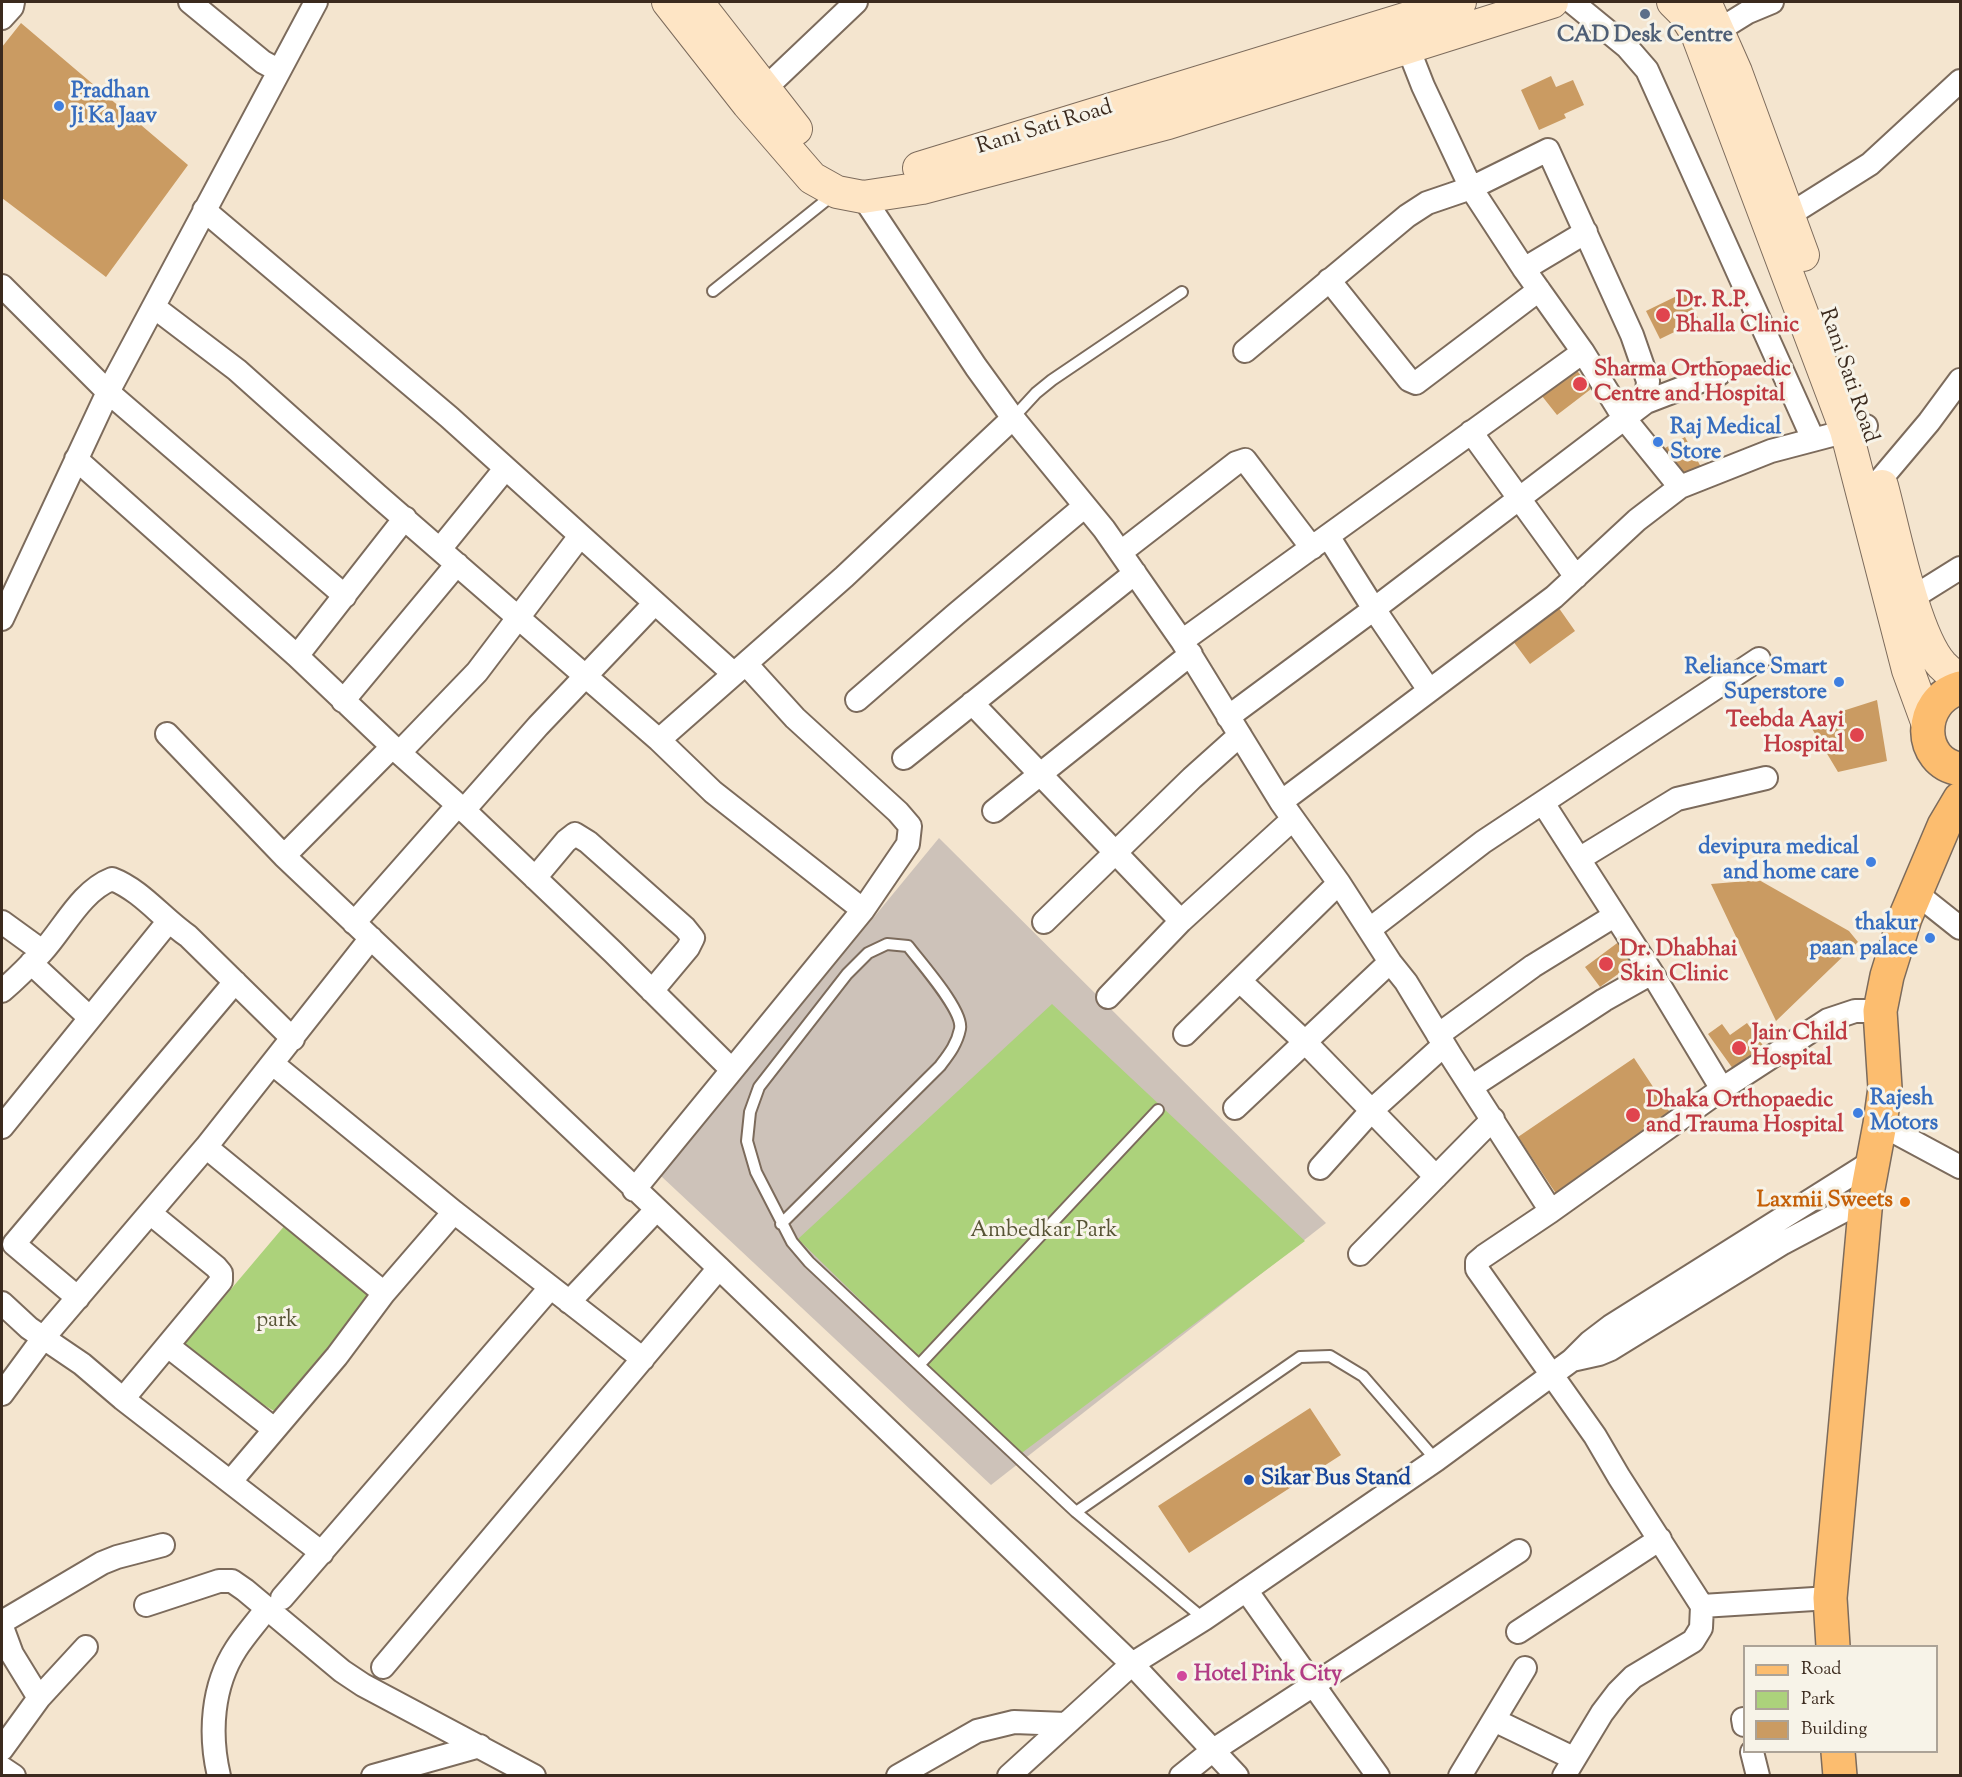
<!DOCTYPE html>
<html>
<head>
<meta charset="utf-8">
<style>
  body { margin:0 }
  #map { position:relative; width:1962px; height:1777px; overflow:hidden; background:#f4e5cf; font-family:"Sorts Mill Goudy",serif }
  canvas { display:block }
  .frame { position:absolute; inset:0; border:3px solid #3b2a1e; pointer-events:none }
  .legend { position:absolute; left:1743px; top:1645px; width:195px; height:108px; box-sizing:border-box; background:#f7f3e8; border:2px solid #aca397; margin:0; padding:8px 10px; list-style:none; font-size:18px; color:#3b2a1e }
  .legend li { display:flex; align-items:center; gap:12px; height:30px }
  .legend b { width:30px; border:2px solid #aca397 }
</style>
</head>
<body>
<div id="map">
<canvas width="1962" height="1777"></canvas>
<div class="frame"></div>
<ul class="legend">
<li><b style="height:8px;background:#fcbd6f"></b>Road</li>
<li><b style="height:16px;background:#acd27b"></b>Park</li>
<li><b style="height:16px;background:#ca9b62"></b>Building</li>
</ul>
</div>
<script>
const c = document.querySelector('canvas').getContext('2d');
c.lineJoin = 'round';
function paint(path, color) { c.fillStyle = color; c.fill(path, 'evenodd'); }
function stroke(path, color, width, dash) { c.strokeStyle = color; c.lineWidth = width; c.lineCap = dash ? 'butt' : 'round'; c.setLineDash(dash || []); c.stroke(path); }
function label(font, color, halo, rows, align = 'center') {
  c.font = font + ' "Sorts Mill Goudy",serif'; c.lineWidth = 6; c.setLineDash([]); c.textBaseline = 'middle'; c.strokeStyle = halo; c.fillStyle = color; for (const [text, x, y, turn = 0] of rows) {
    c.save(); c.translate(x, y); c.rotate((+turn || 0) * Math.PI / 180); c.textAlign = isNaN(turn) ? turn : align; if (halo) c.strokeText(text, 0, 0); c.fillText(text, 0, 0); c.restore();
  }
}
const industrial = new Path2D(`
  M939,838l387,385 -335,262 -330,-309z`);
const green = new Path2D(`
  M1052,1004l253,237 -286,214 -221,-216z
  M286,1224l92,64 -104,123 -97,-58z`);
const building = new Path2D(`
  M21,23l167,142 -82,112 -104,-79v-151z
  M1551,76l5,11 17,-7 11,25 -20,9 2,4 -27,12 -18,-40z
  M1685,292l14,28 -39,19 -14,-28z
  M1572,364l19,25 -34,26 -19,-24z
  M1685,437l17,32 -21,11 -16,-32z
  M1556,604l19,27 -45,33 -20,-27z
  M1877,700l10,61 -49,11 -30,-50z
  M1759,880l90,51 9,11 -82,79 -65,-137z
  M1620,941l15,21 -35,25 -15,-20z
  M1747,1023l20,28 -31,22 -28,-39 14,-10 8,11z
  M1634,1058l39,59 -116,78 -39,-58z
  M1310,1408l31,47 -152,98 -31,-47z`);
const lane = new Path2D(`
  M713,291l121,-97
  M1013,418l23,-25 16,-13 130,-88
  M781,1224l159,-158c9,-12 17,-22 20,-37 4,-18 -40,-67 -52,-83l-21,-2 -19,9 -21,21 -88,113 -9,25 -3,29 9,31 36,70 17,20 267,250 128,107
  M919,1365l239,-255
  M1076,1512l224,-155 30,-1 33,20 73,84`);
const street = new Path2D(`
  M190,2l73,60 15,8
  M1572,2l55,45 20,23 166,369
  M2,18l10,-11 1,-5
  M1719,30l29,-18 24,-10
  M1403,35l20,51 48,102 53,81 59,83 41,66 56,69
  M755,98l101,-96
  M863,197l113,170 37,51 91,111 78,112 99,161 58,81 51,79 16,20 45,74 100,155 -67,45 -7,6v7l118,167 24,41 83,129 -1,22 -8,13 -60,36 -15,15 -16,21 -38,63
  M204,210l245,207 285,257
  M1789,215l81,-51 90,-83
  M1524,269l62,-37
  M1329,280l80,100 7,3 123,-93
  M2,286l106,106 237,204
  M154,307l83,63 140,125 282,245 54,52 150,118
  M1245,351l162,-135 20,-13 44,-15 77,-38 84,185 16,46 -2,21
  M1471,432l105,145
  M76,459l221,197
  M1880,480l49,-58 31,-42
  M405,518l-108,138 98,93 73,65 145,138 118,117
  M1328,536l46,73 55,81
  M440,549l65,-80
  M1121,552l115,-89 9,-3 67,88
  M1912,598l48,-30
  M2,619l106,-227 208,-390
  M1182,641l401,-289
  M857,700l98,-85 130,-109
  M343,701l114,-137
  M972,703l209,218
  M1228,717l146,-108 272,-207 73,-28
  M167,734l117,122 435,412 413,396 72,-45 232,-159 136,-100 18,-18 21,-16 262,-165
  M659,740l185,-163 169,-159
  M399,753l78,-81 103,-136
  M904,758l231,-185
  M1281,802l273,-205 83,-77 43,-33 91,-36 95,-25
  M1543,803l109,170 70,116
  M464,810l74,-84 117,-123
  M994,811l197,-157
  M284,856l108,-109
  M1579,859l98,-60 89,-21
  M535,878l31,-37 9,-7 13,8 97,86 8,10 -5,10 -36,43
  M1916,893l44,35
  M2,922l40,29
  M1044,922l148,-144 48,-43
  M354,923l104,-118
  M1370,929l113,-87 276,-183
  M31,963l59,55
  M1240,981l65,61 131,135
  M2,991c14,-12 27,-25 40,-39 22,-24 39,-61 70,-73 29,11 50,39 76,57l105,103
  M1108,997l73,-76 112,-102
  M1185,1034l154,-151
  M1438,1035l95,-69 81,-50
  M273,1064l181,148 189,147
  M1471,1087l133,-87 48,-27
  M1235,1108l155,-146
  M1880,1124l80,43
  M2,1127l166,-205
  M206,1147l178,146
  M1320,1168l52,-58 72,-65
  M634,1190l229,-280 45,-66 2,-18 -12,-14 -103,-94 -49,-54
  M1551,1211l171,-122 106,-69 27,-9h25
  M1360,1254l133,-135
  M78,1298l-64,-54 221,-262
  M569,1302l87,-92
  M2,1303l27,25 53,36 41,35 199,154
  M168,1346l106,83
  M1572,1360l27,-6 12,-5 172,-106 83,-44
  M2,1394l42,-57 162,-190 165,-209
  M123,1399l98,-118v-8l-5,-6 -66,-54
  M231,1481l106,-125 47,-63 70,-81
  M1246,1590l132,186
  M282,1598l268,-310
  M146,1605l73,-24h13l13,9 97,81 21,14 171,91
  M1702,1606l128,-8
  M2,1622l100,-59 15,-6 46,-12
  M2,1627l10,27 27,44
  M1518,1632l142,-93
  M383,1667l336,-399
  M1743,1719l1,6
  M1494,1720l79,38
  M2,1749l37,-51 47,-51
  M1752,1752l6,24
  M2,1768l12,8
  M219,1776c-10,-42 -7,-90 17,-127 9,-14 21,-27 31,-41
  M373,1776l107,-30
  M898,1776l79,-45 37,-9 52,2
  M1009,1776l123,-112 105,112
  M1181,1776l31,-25 307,-200
  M1460,1776l65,-108`);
const secondary = new Path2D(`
  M668,2l80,102 64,74 25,14 26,5 59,-9 246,-65 384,-121
  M697,2l99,127
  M1673,2l10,10 14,22 149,396 62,240 19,52
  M1705,2l31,70 67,183
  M919,168l541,-166
  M1882,486c12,44 32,148 60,179 5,5 12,11 18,14`);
const primary = new Path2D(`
  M1960,688c-44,13 -42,75 0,81
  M1833,1646l-3,-48 36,-399 14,-75 5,-36 -5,-77 7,-35 18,-58 39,-92 16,-27
  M1838,1752l2,24`);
const markers = [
  [1645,14,6,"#5c6f8a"],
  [59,106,6,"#3f7fe0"],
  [1663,315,8,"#e0444e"],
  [1580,384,8,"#e0444e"],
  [1658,442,6,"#3f7fe0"],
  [1839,682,6,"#3f7fe0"],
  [1857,735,8,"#e0444e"],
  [1871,862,6,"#3f7fe0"],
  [1930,938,6,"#3f7fe0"],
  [1606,964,8,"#e0444e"],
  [1739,1048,8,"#e0444e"],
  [1858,1113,6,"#3f7fe0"],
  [1633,1115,8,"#e0444e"],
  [1905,1202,6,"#e8710a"],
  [1249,1480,6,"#1a4fb4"],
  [1182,1676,6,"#d1479c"]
];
const serviceNames = [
  ["CAD Desk Centre",1645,37]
];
const shopNames = [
  ["Pradhan",71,93],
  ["Ji Ka Jaav",71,118],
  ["Raj Medical",1670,429],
  ["Store",1670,454],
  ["Reliance Smart",1827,669,"right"],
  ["Superstore",1827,694,"right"],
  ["devipura medical",1859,849,"right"],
  ["and home care",1859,874,"right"],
  ["thakur",1918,925,"right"],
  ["paan palace",1918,950,"right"],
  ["Rajesh",1870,1100],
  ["Motors",1870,1125]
];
const streetNames = [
  ["Rani Sati Road",1045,129,-17],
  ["Rani Sati Road",1847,376,71]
];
const healthNames = [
  ["Dr. R.P.",1676,302],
  ["Bhalla Clinic",1676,327],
  ["Sharma Orthopaedic",1594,371],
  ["Centre and Hospital",1594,396],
  ["Teebda Aayi",1844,722,"right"],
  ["Hospital",1844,747,"right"],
  ["Dr. Dhabhai",1620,951],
  ["Skin Clinic",1620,976],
  ["Jain Child",1752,1035],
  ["Hospital",1752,1060],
  ["Dhaka Orthopaedic",1646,1102],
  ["and Trauma Hospital",1646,1127]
];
const foodNames = [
  ["Laxmii Sweets",1893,1202]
];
const parkNames = [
  ["Ambedkar Park",1044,1232],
  ["park",277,1322]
];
const transitNames = [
  ["Sikar Bus Stand",1261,1480]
];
const hotelNames = [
  ["Hotel Pink City",1194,1676]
];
paint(industrial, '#cdc2b9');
paint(green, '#acd27b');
paint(building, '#ca9b62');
stroke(lane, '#7c6b5c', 14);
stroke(street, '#7c6b5c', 26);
stroke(secondary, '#7c6b5c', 34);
stroke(primary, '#7c6b5c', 36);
stroke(lane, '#fff', 10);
stroke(street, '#fff', 22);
stroke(secondary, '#fee5c5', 32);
stroke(primary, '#fcbd6f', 33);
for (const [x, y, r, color] of markers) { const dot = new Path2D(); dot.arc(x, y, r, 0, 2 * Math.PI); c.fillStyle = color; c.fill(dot); stroke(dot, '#f7f3e8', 2); }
label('bold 22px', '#4e5e75', '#f7f3e8', serviceNames);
label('bold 22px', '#366cbe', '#f7f3e8', shopNames, 'left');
label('22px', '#3b2a1e', '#f7f3e8', streetNames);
label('bold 22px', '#be3a42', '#f7f3e8', healthNames, 'left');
label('bold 22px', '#c56008', '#f7f3e8', foodNames, 'right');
label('22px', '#575435', '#f7f3e8', parkNames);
label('bold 22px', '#164399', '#f7f3e8', transitNames, 'left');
label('bold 22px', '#b23c85', '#f7f3e8', hotelNames, 'left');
</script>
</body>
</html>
